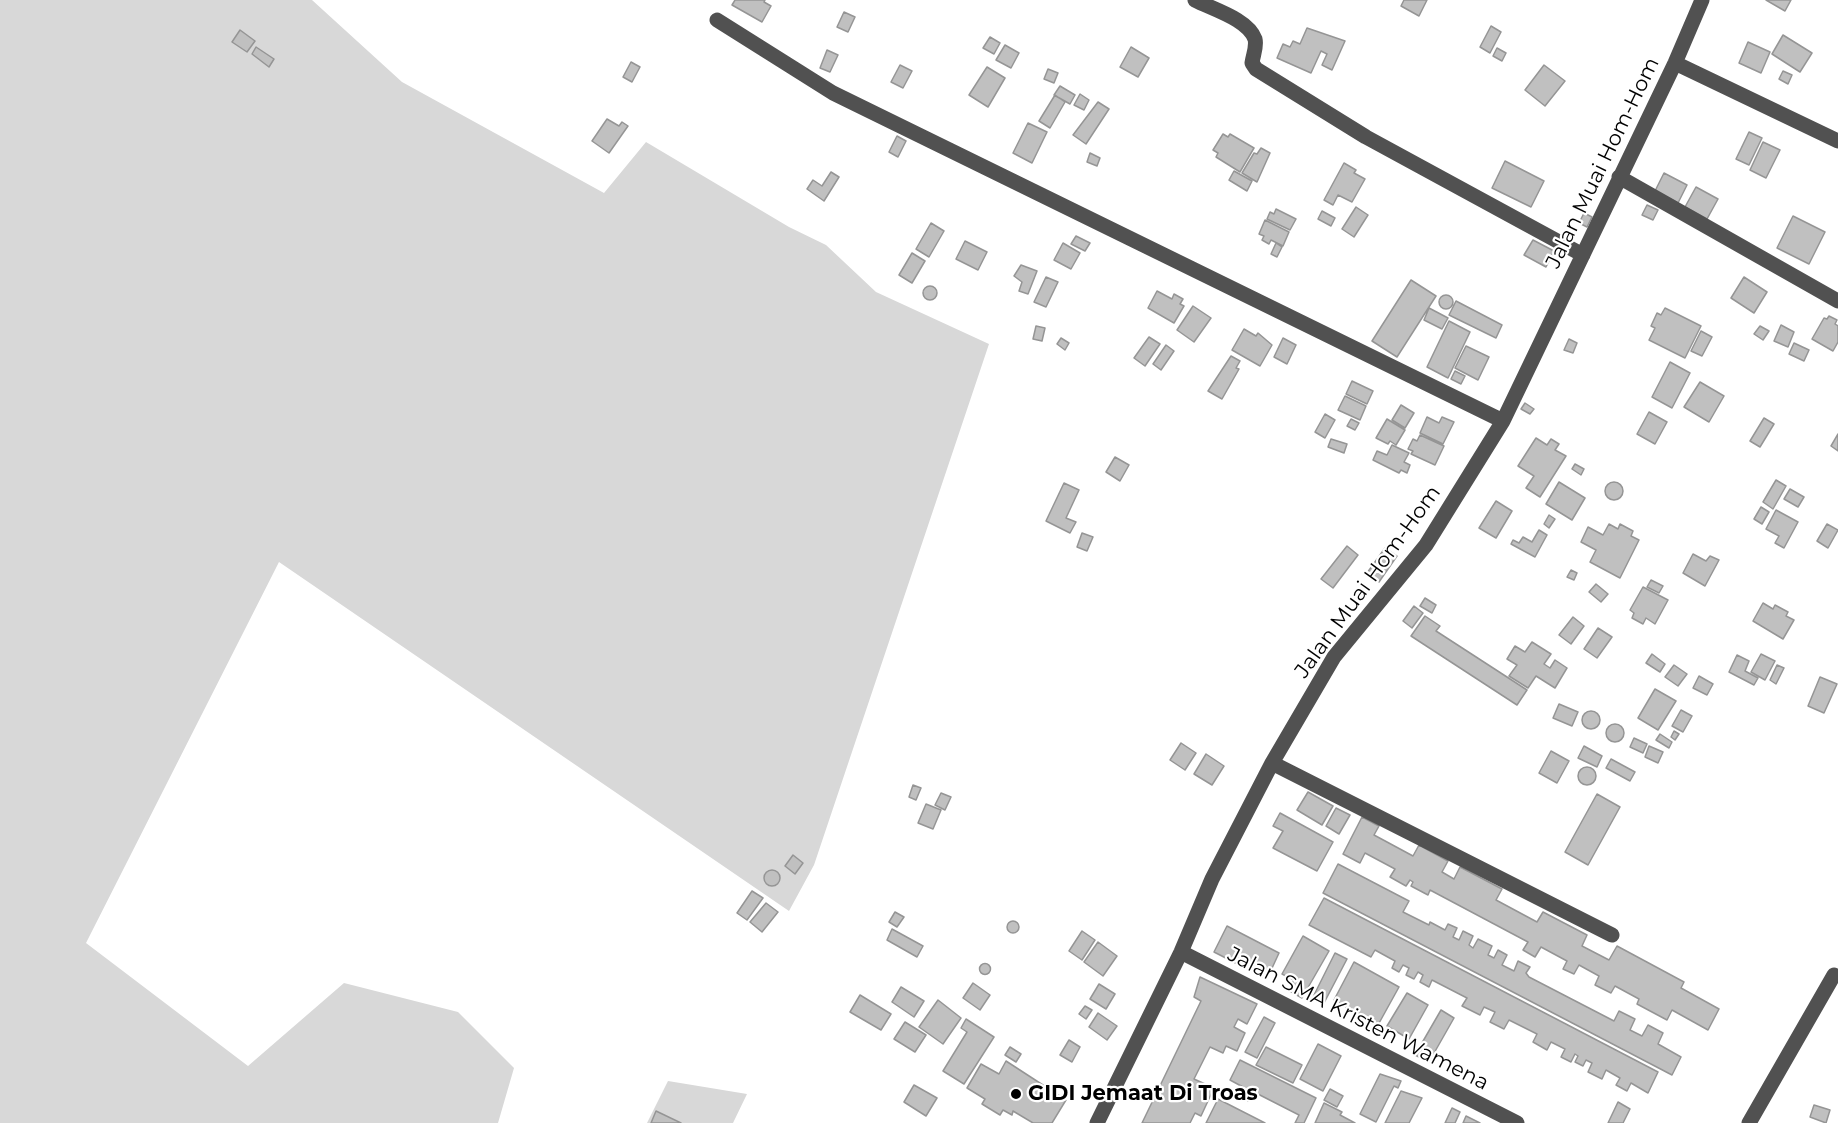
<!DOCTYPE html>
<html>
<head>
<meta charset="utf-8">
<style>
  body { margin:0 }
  canvas { display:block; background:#fff }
</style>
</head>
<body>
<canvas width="1838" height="1123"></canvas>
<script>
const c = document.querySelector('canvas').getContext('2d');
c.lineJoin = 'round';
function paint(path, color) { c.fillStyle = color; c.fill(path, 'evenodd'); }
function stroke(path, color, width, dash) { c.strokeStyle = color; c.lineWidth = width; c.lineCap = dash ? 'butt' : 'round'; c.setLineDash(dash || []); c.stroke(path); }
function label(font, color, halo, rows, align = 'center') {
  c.font = font + ' Montserrat,sans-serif'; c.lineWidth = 4.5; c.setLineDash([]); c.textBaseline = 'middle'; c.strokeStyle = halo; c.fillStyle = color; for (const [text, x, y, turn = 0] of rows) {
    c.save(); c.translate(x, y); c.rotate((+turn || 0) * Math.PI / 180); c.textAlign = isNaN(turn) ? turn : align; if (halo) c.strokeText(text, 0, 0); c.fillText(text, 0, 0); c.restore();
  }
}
const green = new Path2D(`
  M0,0h312l90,82 202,111 42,-51 143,85 37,18 50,47 113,52 -175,521 -25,46 -510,-349 -193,381 162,123 96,-83 114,29 56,56 -16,55h-498z
  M668,1081l79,13 -14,29h-86z`);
const building = new Path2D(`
  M735,0h30l-1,2 7,4 -9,16 -30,-17z
  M1404,0h23l-8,16 -18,-10z
  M1766,0h25l-6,11z
  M844,12l11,5 -7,15 -11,-5z
  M1491,26l10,6 -11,21 -10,-6z
  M1307,28l38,13 -13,29 -10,-5 5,-11 -6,-3 -10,22 -34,-15 6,-14 7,3 3,-6 7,3z
  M240,30l15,11 -8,11 -15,-10z
  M1783,35l29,18 -12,19 -28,-18z
  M990,37l10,6 -6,11 -11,-6z
  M1748,42l22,10 -9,21 -22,-10z
  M1005,45l14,8 -8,15 -15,-8z
  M256,47l18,12 -5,8 -17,-13z
  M1131,47l18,11 -11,19 -18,-10z
  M1497,48l9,5 -4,8 -9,-5z
  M827,50l11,5 -8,17 -10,-4z
  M631,62l9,5 -8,15 -9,-5z
  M900,65l12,6 -9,17 -12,-6z
  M1544,65l21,16 -20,25 -20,-16z
  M987,67l18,11 -17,29 -19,-12z
  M1048,69l10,4 -4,10 -10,-4z
  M1783,71l9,4 -4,9 -9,-5z
  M1060,86l15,9 -5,9 -16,-9z
  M1080,94l9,6 -5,10 -10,-5z
  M1055,95l10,7 -15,26 -11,-7z
  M1098,102l11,7 -23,35 -13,-9z
  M607,119l12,7 3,-4 6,4 -19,27 -17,-12z
  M1028,123l19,9 -15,31 -19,-10z
  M1749,132l13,6 -13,27 -13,-6z
  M1223,134l5,3 2,-3 24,14 -14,24 -24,-15 2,-4 -5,-3z
  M897,136l9,5 -8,16 -9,-5z
  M1763,142l17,8 -14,28 -16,-8z
  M1261,148l9,5 -13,29 -15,-9 12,-20 3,1z
  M1090,153l10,5 -3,8 -10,-4z
  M1505,161l39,20 -13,26 -39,-19z
  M1344,163l12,7 -2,3 11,6 -13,23 -14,-7 -5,10 -9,-5z
  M1234,171l18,10 -5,10 -18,-11z
  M831,172l8,5 -15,24 -17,-12 6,-9 9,6z
  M1664,173l23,12 -9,18 -23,-12z
  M1696,187l22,12 -11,20 -22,-12z
  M1647,205l11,5 -5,10 -11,-5z
  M1356,207l12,8 -14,22 -12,-8z
  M1276,209l20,10 -6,11 -23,-11 3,-7 4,2z
  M1322,211l13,7 -4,8 -13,-7z
  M1584,213l8,4 -5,10 -8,-4z
  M1793,216l32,16 -16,32 -32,-16z
  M1265,220l24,12 -6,14 -12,-6 -2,4 -7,-4 2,-4 -5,-2z
  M931,223l13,8 -15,26 -13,-8z
  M1076,236l14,7 -5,8 -14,-7z
  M1533,240l21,11 -8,16 -22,-12z
  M965,241l22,11 -9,18 -22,-11z
  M1063,243l17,10 -9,16 -17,-9z
  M1276,243l6,4 -5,10 -6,-3z
  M912,253l13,8 -13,22 -13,-8z
  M1021,265l16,6 -9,23 -9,-3 3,-9 -8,-6z
  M1046,277l12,5 -12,25 -12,-5z
  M1744,277l23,15 -13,21 -23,-15z
  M1411,280l25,16 -39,61 -25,-16z
  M923 293a7 7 0 1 1 14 0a7 7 0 1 1-14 0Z
  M1157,291l15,8 2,-5 9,5 -3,5 4,2 -10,17 -26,-15z
  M1439 302a7 7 0 1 1 14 0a7 7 0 1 1-14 0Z
  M1456,301l46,24 -6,13 -47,-23z
  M1193,306l18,12 -17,24 -17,-12z
  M1429,308l19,10 -6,11 -18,-9z
  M1665,308l36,18 -16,32 -36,-18 6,-12 -4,-2 6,-13 4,2z
  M1829,316l8,4 -2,4 3,2v16l-5,9 -21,-12 12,-21 3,1z
  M1449,321l21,11 -22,46 -21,-11z
  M1781,325l13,7 -6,15 -14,-6z
  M1036,326l9,2 -3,13 -9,-2z
  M1760,326l9,5 -6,9 -9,-6z
  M1244,329l12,7 2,-3 14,12 -12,21 -28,-16z
  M1701,331l11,6 -10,19 -11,-5z
  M1149,337l11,7 -15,22 -11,-8z
  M1061,338l8,5 -4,7 -8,-6z
  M1283,338l13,7 -9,19 -13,-7z
  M1569,339l8,4 -4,10 -9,-3z
  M1794,343l15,7 -5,11 -15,-7z
  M1166,345l8,6 -13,19 -8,-6z
  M1466,346l23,11 -11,23 -23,-12z
  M1231,356l9,5 -4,7 3,1 -17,30 -14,-8z
  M1670,362l20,11 -18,35 -20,-11z
  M1455,371l10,5 -4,8 -10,-5z
  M1352,381l21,10 -6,13 -21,-10z
  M1700,382l24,14 -15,26 -25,-15z
  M1345,396l21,10 -6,14 -22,-10z
  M1525,403l9,6 -4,5 -9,-5z
  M1401,405l13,8 -9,15 -13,-8z
  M1649,412l18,10 -12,22 -18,-10z
  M1325,414l10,6 -10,18 -10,-6z
  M1427,417l12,6 3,-6 12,5 -11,22 -23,-11z
  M1764,418l10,6 -14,23 -10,-6z
  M1351,419l8,4 -4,7 -8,-4z
  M1387,419l18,11 -9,15 -6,-4 -2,3 -12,-6z
  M1838,434v17l-7,-5z
  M1420,435l24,11 -9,19 -24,-11 2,-3 -5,-2 5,-10 4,2z
  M1536,438l11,7 4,-6 8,5 -4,6 11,6 -26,41 -14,-9 8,-12 -16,-10z
  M1331,439l16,5 -3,9 -16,-6z
  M1392,445l17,8 -5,9 6,3 -3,8 -6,-3 -2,3 -26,-13 4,-9 10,4z
  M1115,457l14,8 -9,16 -14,-9z
  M1575,464l9,5 -3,6 -9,-6z
  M1776,480l10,6 -13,23 -10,-7z
  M1559,482l26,16 -13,22 -26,-16z
  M1605 491a9 9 0 1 1 18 0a9 9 0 1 1-18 0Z
  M1064,483l15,7 -13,28 10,4 -6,11 -24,-12z
  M1790,489l14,8 -6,10 -14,-8z
  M1496,501l16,10 -16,27 -17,-10z
  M1761,507l8,5 -7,12 -8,-5z
  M1776,510l22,12 -14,26 -9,-5 4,-7 -13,-7z
  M1549,515l6,4 -6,9 -5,-4z
  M1609,524l9,5 2,-5 13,7 -2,5 8,4 -19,38 -30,-16 6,-12 -15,-8 7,-15 15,8z
  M1827,524l11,6 -10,18 -11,-7z
  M1539,530l8,5 -12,22 -24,-13 2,-4 6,3 4,-6 9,5z
  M1082,533l11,4 -6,14 -10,-4z
  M1347,546l11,9 -25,33 -12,-9z
  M1385,548l12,8 -18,26 -12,-9z
  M1693,554l13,7 4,-5 9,4 -14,26 -22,-13z
  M1571,570l6,3 -3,7 -7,-3z
  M1651,580l12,6 -4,7 -12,-6z
  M1596,584l12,10 -7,8 -12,-10z
  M1643,587l25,13 -13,24 -9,-6 -3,6 -11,-6 2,-5 -4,-3z
  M1425,598l11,7 -4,8 -12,-7z
  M1763,603l10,6 2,-4 13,7 -2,4 8,4 -11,19 -30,-18z
  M1414,606l9,7 -11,15 -9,-7z
  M1425,616l15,10 -4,5 91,59 -10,15 -106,-69z
  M1573,617l11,9 -13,18 -12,-9z
  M1598,628l14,9 -15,21 -13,-9z
  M1532,642l19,12 -7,10 6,4 5,-8 12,8 -12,20 -19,-12 -8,12 -19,-12 8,-11 -10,-6 8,-13 10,6z
  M1652,654l13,10 -5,8 -14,-9z
  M1761,654l14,7 -10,19 -14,-8z
  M1737,655l12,6 -4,10 13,7 -4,7 -25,-13z
  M1674,665l13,9 -9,12 -13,-9z
  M1777,665l7,3 -8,16 -6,-4z
  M1699,676l14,8 -6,11 -14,-7z
  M1820,677l17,7 -13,29 -16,-7z
  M1655,689l21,12 -18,29 -20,-12z
  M1559,704l19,8 -6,14 -19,-8z
  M1681,710l11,6 -9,16 -11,-6z
  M1582 720a9 9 0 1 1 18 0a9 9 0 1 1-18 0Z
  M1606 733a9 9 0 1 1 18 0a9 9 0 1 1-18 0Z
  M1674,731l5,3 -4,6 -4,-3z
  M1660,734l12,8 -3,6 -13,-8z
  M1634,738l13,6 -4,9 -13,-6z
  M1181,743l15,10 -11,17 -15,-10z
  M1584,746l18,10 -5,11 -19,-9z
  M1649,746l14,6 -5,11 -13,-6z
  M1551,751l18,10 -12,22 -18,-10z
  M1206,754l18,12 -12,19 -18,-11z
  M1611,759l24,13 -5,9 -24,-13z
  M1578 776a9 9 0 1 1 18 0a9 9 0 1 1-18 0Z
  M913,785l8,3 -5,12 -7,-3z
  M1308,792l25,14 -11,19 -25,-15z
  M941,793l10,4 -6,13 -10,-5z
  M1597,794l23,13 -32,58 -23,-13z
  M926,804l15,6 -8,19 -15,-6z
  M1336,808l14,7 -11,19 -13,-8z
  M1280,813l53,29 -16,29 -44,-23 10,-17 -10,-5z
  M1362,817l17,9 -5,9 39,21 6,-11 29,16 -6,11 12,7 6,-12 42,22 -6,11 41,22 6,-10 44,23 -5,11 27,14 8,-14 67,36 -3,6 38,21 -11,21 -36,-20 -5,10 -30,-16 2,-5 -24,-13 -4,7 -16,-8 4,-9 -20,-11 -5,9 -11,-5 4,-8 -26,-14 -6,10 -12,-7 5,-8 -98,-52 -2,5 -17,-9 2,-4 -3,-2 -4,6 -16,-9 5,-8 -30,-16 -5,10 -17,-9z
  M793,855l10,8 -8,11 -10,-8z
  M1338,864l71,37 -6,11 26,13 1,-3 15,8 3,-6 9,4 -4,9 6,3 4,-9 10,5 -4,9 4,3 5,-9 14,7 -4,9 6,3 4,-8 9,5 -5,10 12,6 4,-10 12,6 -4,6 3,4 85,44 5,-10 16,8 -5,11 12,6 6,-11 15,8 -5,11 23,13 -9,18 -349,-182z
  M764 878a8 8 0 1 1 16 0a8 8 0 1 1-16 0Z
  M752,891l11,7 -16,22 -10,-7z
  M1324,898l334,174 -10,21 -17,-10 -4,8 -11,-6 4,-7 -14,-8 -4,9 -14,-7 4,-9 -6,-3 -3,6 -8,-4 3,-6 -3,-2 -4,8 -10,-5 4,-8 -14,-7 -4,8 -14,-8 4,-8 -28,-14 -5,9 -14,-7 5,-10 -11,-5 -4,8 -18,-9 5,-8 -35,-18 -3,7 -9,-5 3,-7 -5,-3 -4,7 -8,-4 3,-7 -6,-3 -4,7 -7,-4 3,-7 -20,-11 -4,7 -62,-32z
  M766,903l12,9 -16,20 -12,-10z
  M895,912l9,5 -7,10 -8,-5z
  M1007 927a6 6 0 1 1 12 0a6 6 0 1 1-12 0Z
  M1227,926l52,27 -12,26 -53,-27z
  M892,929l31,17 -6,11 -30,-17z
  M1082,931l13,9 -13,20 -13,-9z
  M1303,936l26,15 -27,47 -14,-8 6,-10 -12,-6z
  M1098,942l19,14 -14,20 -19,-14z
  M1335,953l12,6 -23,44 -11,-6z
  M1354,962l45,25 -21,38 -44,-25z
  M979.5 969a5.5 5.5 0 1 1 11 0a5.5 5.5 0 1 1-11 0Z
  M1200,977l57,27 -10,20 -9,-5 -4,8 11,6 -8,18 -11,-5 -3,7 -13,-6 -16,32 20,9 -13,28 -6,-3 -5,10h-48l59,-122 -7,-4z
  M973,983l17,12 -10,15 -17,-12z
  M1099,984l16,10 -9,15 -16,-10z
  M901,987l23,14 -10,16 -22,-15z
  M1407,993l21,12 -19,34 -22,-13z
  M860,995l31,19 -10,16 -31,-18z
  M938,1000l23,18 -18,26 -24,-17z
  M1085,1006l7,4 -6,9 -7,-5z
  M1441,1010l13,8 -25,44 -14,-7z
  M1098,1013l19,13 -10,14 -18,-13z
  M1264,1017l11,6 -18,35 -12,-6z
  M966,1019l28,18 -30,47 -21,-13 24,-39 -6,-4z
  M905,1022l21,13 -11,17 -21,-13z
  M1069,1040l11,7 -8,15 -12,-7z
  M1318,1044l23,12 -18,35 -23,-12z
  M1010,1047l11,7 -5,8 -11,-7z
  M1266,1047l36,18 -9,18 -37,-18z
  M1240,1060l76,38 -12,25h-9l4,-8 -47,-24 -4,10 -9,-5 4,-9 -13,-7z
  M1006,1061l60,39 -14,23h-19l-20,-12 -1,4 -9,-5 -3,5 -18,-11 3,-5 -18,-11 14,-24 18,10z
  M1380,1074l21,7 -3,7 -4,-2 -18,36 -16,-8z
  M914,1085l23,13 -11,18 -22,-14z
  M1330,1089l13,7 -6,11 -13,-7z
  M1401,1091l21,7 -13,25h-24z
  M1218,1099l47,24h-59z
  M1618,1102l12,7 -7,14h-15z
  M1324,1103l18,9 -2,3 15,8h-40z
  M1814,1105l16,5 -4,13 -16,-6z
  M1452,1108l8,4 -5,11h-10z
  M656,1111l25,12h-30z
  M1466,1116l14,7h-17z`);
const minor = new Path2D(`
  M1195,0c17,9 53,19 60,39 2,8 -2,16 -3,24l4,6 110,68 217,118
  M717,20l116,73 670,328
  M1675,63l163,78
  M1619,177l219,124
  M1272,763l340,172
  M1181,952l336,171
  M1097,1123l84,-171 31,-73 60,-116 62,-106 92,-112 77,-124 172,-358 27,-63
  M1749,1123l85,-148`);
const markers = [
  [1016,1094,6,"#000"]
];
const streetNames = [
  ["Jalan Muai Hom-Hom",1603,163,-64],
  ["Jalan Muai Hom-Hom",1368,582,-54],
  ["Jalan SMA Kristen Wamena",1358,1019,27]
];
const poiNames = [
  ["GIDI Jemaat Di Troas",1028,1094]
];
paint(green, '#d8d8d8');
paint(building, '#c0c0c0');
stroke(building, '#959595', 1.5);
stroke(minor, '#515151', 15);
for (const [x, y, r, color] of markers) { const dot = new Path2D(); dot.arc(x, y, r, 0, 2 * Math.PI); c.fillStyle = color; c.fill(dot); stroke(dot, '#fff', 2); }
label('21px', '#000', '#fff', streetNames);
label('bold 21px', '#000', '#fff', poiNames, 'left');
</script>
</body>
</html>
